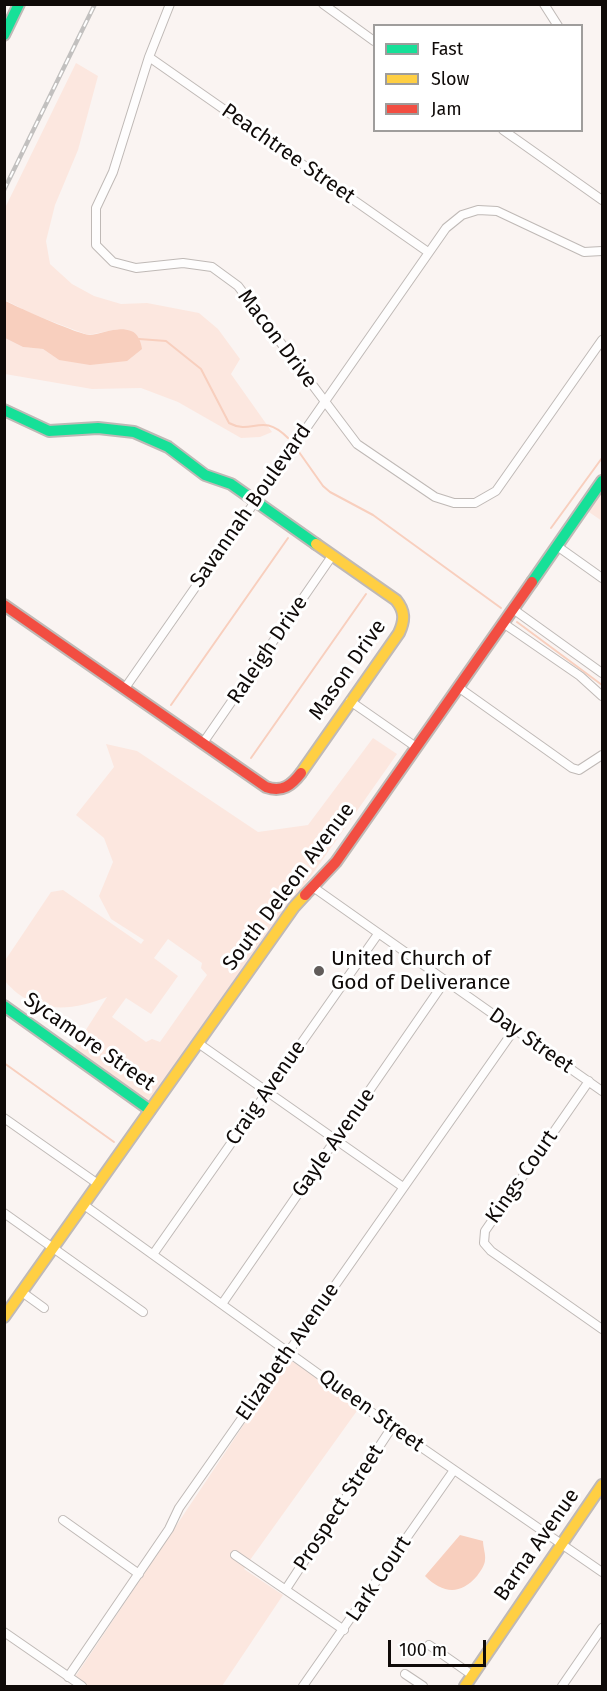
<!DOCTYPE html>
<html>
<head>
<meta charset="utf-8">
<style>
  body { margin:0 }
  #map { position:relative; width:607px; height:1691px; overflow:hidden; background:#faf4f2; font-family:"Fira Sans",sans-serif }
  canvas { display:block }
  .frame { position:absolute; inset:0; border:6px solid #0f0a08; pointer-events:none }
  .legend { position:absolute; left:373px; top:24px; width:210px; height:108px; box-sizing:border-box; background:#fff; border:2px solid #9f9d9c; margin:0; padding:8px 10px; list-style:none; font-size:18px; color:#0f0a08 }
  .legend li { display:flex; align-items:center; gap:12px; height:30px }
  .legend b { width:30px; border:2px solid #9f9d9c }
  .scale { position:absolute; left:388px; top:1640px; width:98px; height:27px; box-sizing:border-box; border:3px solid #0f0a08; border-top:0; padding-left:8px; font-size:18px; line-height:21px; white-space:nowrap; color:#0f0a08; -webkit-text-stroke:4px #fff; paint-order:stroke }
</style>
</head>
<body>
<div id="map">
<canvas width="607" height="1691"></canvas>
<div class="frame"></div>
<ul class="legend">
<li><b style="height:8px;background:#16e098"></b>Fast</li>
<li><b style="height:8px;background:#ffcf43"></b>Slow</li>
<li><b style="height:8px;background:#f24e42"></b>Jam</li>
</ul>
<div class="scale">100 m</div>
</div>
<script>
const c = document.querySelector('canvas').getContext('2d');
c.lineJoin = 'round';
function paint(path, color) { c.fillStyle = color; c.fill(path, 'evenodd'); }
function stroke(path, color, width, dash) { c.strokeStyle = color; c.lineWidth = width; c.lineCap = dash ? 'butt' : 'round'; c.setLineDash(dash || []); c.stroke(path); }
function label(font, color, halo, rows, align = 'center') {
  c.font = font + ' "Fira Sans",sans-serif'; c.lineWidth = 6; c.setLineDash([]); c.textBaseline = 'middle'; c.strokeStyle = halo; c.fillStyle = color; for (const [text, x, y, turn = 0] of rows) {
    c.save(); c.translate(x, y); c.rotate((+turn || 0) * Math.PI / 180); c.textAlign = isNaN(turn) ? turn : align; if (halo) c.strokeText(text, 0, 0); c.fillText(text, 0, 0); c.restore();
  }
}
const green = new Path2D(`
  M76,63l22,13 -20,74 -23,55 -9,36 4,23 22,20 22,12 27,8 26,-1 52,10 19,16 22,30 -9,15 41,58 -12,5 -19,1 -63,-36 -37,-14 -49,1 -87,-15v-36l18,9 20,2 16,11 60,-31 -31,6 -56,-21 -27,-14 -1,-90z
  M602,487v34l-16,-11z
  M373,738l24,16 -245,348 -79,-52 34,-53c-36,15 -75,17 -102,-16l-1,-19 47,-70 12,-2 78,54 3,-4 -33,-21 -12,-23 14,-34 -9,-24 -28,-23 38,-48 -8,-23 31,7 121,81 50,-7zM168,939l34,24 -1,5 6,7 -47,67 -8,-3 -6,3 -34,-25 14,-19 25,16 27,-38 -24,-18z
  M287,1360l9,3 63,45 -109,152 -15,-10 -4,6 15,10 -2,3 39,26 -61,91h-134l-13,-9z`);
const water = new Path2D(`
  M4,300c10,6 76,35 86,35 13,-1 27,-9 41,-4 7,2 10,11 11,18l-15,12 -37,4 -31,-5 -16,-11 -20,-2 -18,-9z
  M460,1535l23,6c0,6 3,14 2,19 0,5 -5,12 -8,16 -17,20 -35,17 -52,0z`);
const stream = new Path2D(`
  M139,339l27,2 35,28 28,54c24,13 32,-12 59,15
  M299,452l24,34 7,6 43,23 128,93
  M551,528l51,-70
  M517,622l85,63
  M171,705l117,-167
  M251,758l115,-164
  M4,1063l110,79`);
const street = new Path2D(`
  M170,4l-21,53 -36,115 -17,36v37l17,17 23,6 47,-5 29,4 26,19 119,158 78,53 19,6h21l21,-12 106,-151
  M323,4l51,37
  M544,4l14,22
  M149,57l279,195
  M503,130l99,70
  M557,546l45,32
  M513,609l89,64
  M503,623l77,53 22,20
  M458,687l114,81 7,2 23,-15
  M125,688l321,-460 16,-13 16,-5 19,1 87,41 18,-1
  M350,701l66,46
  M203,743l129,-187
  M313,887l289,204
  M198,1043l205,144
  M589,1081l-104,150 -1,12 7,8 111,78
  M4,1118l94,66
  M84,1205l308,222 210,145
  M4,1213l139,99
  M154,1253l224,-319
  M22,1292l22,16
  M222,1304l223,-323
  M63,1520l76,54
  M235,1555l109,75
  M286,1589l106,-162
  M4,1632l78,54
  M429,1645l43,30
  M405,1674l18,12
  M68,1677l101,-148 10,-21 335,-478
  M303,1686l151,-216
  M562,1686l40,-58`);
const fast = new Path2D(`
  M4,35l15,-31
  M4,410l45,21 49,-3 36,4 34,15 37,28 26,9 85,60
  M532,582l70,-101
  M4,1006l146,104`);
const slow = new Path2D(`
  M301,773l98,-140c6,-13 6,-22 -3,-33l-80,-56
  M4,1317l290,-410 11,-12
  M465,1686l137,-201`);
const jam = new Path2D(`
  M4,605l262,182c16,6 26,-2 35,-14
  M305,895l31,-33 196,-280`);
const rail = new Path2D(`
  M4,190l91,-186`);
const markers = [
  [319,971,6,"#615c5a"]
];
const streetNames = [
  ["Peachtree Street",288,154,35],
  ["Macon Drive",277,339,53],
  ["Savannah Boulevard",251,506,-55],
  ["Raleigh Drive",268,650,-56],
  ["Mason Drive",348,670,-55],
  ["South Deleon Avenue",289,887,-53],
  ["Day Street",531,1041,35],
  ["Sycamore Street",89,1042,35],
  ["Craig Avenue",266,1093,-55],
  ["Gayle Avenue",334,1143,-55],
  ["Kings Court",522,1177,-55],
  ["Elizabeth Avenue",288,1352,-55],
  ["Queen Street",371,1411,36],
  ["Prospect Street",339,1508,-57],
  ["Barna Avenue",537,1545,-55],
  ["Lark Court",379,1579,-56]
];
const poiNames = [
  ["United Church of",331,959],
  ["God of Deliverance",331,983]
];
paint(green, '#fce7df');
paint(water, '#f8cfbe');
stroke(stream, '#f8cfbe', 2);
stroke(street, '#bfb9b6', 10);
stroke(fast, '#bfb9b6', 14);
stroke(slow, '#bfb9b6', 14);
stroke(jam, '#bfb9b6', 14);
stroke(street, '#fefdfd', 8);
stroke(fast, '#16e098', 10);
stroke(slow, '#ffcf43', 10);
stroke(jam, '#f24e42', 10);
stroke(rail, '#c2c0bf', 4.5);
stroke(rail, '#fff', 2, [7]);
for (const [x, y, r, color] of markers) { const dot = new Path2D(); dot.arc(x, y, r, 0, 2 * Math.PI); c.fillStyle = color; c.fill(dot); stroke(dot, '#fff', 2); }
label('21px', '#0f0a08', '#fff', streetNames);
label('21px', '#0f0a08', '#fff', poiNames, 'left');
</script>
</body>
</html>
